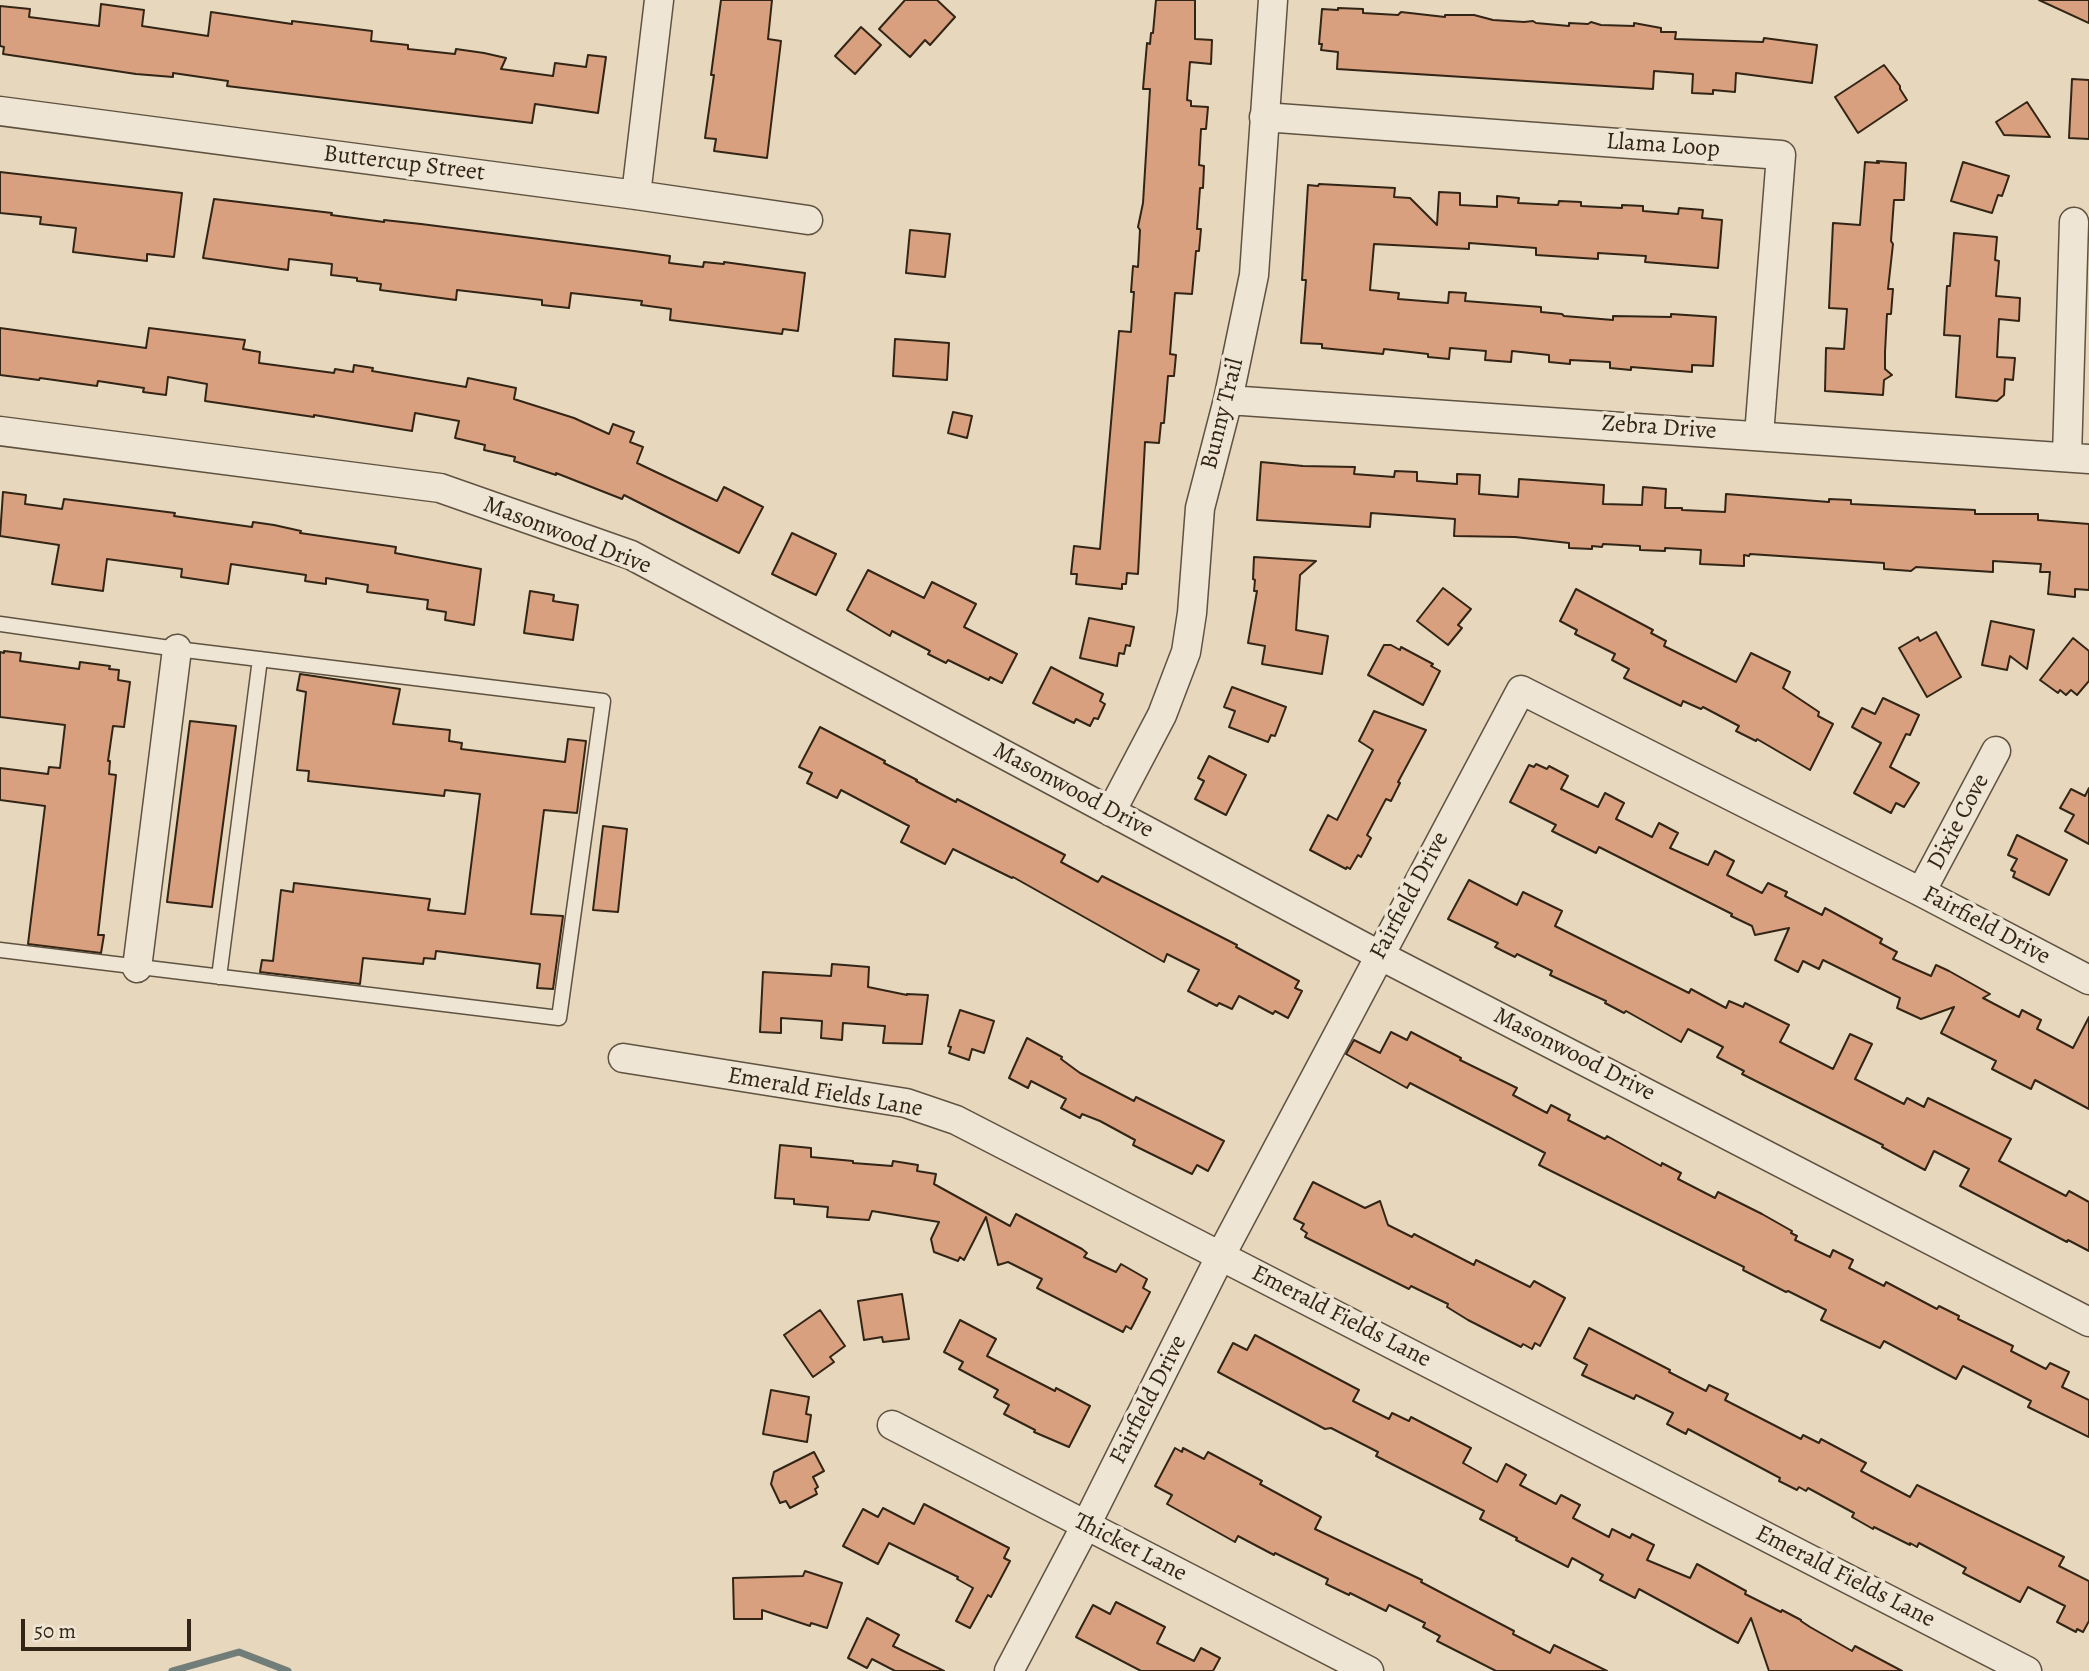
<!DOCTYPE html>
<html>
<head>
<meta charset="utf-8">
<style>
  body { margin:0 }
  #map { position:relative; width:2089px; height:1671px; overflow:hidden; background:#e7d7bd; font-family:Alegreya,serif }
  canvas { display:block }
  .scale { position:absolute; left:21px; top:1619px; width:170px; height:32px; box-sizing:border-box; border:4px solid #322516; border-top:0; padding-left:9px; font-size:21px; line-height:24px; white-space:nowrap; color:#322516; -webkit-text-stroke:5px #efe5d4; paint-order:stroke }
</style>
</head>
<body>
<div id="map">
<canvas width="2089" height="1671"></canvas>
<div class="scale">50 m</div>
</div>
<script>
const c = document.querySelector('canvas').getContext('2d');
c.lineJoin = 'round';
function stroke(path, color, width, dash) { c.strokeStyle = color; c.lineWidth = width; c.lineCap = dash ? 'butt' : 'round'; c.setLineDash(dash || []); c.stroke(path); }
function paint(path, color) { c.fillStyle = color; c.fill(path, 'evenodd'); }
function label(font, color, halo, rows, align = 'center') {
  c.font = font + ' Alegreya,serif'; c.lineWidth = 7; c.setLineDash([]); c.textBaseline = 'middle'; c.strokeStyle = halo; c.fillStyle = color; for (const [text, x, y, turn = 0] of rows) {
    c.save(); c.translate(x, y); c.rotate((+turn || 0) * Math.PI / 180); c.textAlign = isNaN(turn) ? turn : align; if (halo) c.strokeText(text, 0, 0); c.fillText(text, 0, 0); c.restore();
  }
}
const stream = new Path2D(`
  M172,1671l67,-19 49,19`);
const building = new Path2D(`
  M721,0h51l-4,39 13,2 -14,117 -53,-7 2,-12 -11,-1 9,-63h-3z
  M905,0h32l18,17 -25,28 -5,-5 -15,17 -31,-28z
  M1156,0h39v39l17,1 -1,24 -21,-2 -3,38 4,1v5l17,1 -2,22h-5l-2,36 5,1 -1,22h-3l-3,41h4l-2,22h-3l-4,43 -17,-1 -5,61 6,1 -2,21h-6l-4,47h-3l-2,20 -14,-1 -7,132 -11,-1 -1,11h-4v5l-46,-5 1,-10h-6l3,-28 26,3 19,-218 12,1 3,-40h-3l2,-26 5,1 2,-37 -2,-3 5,-24 7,-114h-7l4,-46 3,1 1,-11h2z
  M2039,0h50v23z
  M101,4l43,6 -2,16 66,10 3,-24 81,12v-3l80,10 -1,10 37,4v4l47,5 1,-5 28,4 22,5 -5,11 52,7 2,-13 31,4 2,-12 18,2 -8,56 -63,-9 -3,19 -305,-37 1,-5 -55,-8v4l-37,-3 -133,-20 1,-7 -4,-1v-40l30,3 -1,8 70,9z
  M1338,8l25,1v4l35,2 3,-3 44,5v-2h29l19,5 31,2 9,-1 3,2 33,3v-3l19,1 3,-2 10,3 33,1v-3l27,5v4h15l-1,7 88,3 1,-4 53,7 -5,38 -76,-10 -1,19 -22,-2v4l-21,-1 1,-19 -39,-3 -1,18 -316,-20 1,-17 -17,-2 1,-6h-3l3,-35 16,1z
  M861,27l20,18 -26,29 -20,-18z
  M1884,65l16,21v3l7,11 -49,33 -23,-36z
  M2072,79l17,1v59l-20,-1z
  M2027,102l23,35 -46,-2 -8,-13z
  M1877,161l29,2 -2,37h-10l-3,41 2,3 -5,45h5l-2,25h-4l-2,38v17l7,6 -8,5 -1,15 -58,-4 1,-43 18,1 3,-40 -18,-1 4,-85 27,2 5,-63 14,1z
  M1963,162l46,14 -7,20 -4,-1 -6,18 -41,-12z
  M0,172l182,21 -8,64 -27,-3v7l-74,-9 3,-24 -36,-4 1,-7 -41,-4z
  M1319,184l76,4 -1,9 16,1 27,27 2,-33 21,1v12l37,2v-11l22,2 -1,5 40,2 1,-4 22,1v4l41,2v-3l21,1v5l35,3 1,-6 24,2 -1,8 20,2 -4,48 -73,-6 1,-6 -48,-3v6l-62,-4v-7l-67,-5v6l-95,-5 -4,46 29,3 -1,6 50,4 1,-11 17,1 -1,8 76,6v5l21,2 2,2 49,4v-4l58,1v-3l45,3 -3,49 -21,-1v7l-61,-5v3l-21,-2v-6l-40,-2v4l-21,-2v-7l-37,-4 -1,11 -26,-2 1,-9 -36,-3 -1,11 -21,-2v-3l-44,-5 -1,5 -61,-6v-4l-21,-1 5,-63h-4l6,-95 10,1z
  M214,199l118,14 -1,2 53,7v-2l37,4 213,27 36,5 -1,7 34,4 1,-5 20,2v-2l81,11 -7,58 -15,-2 -1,5 -112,-14 1,-11 -30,-4 1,-4 -71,-8 -2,15 -27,-3v-5l-85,-10 -1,10 -76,-10 1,-6 -24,-3v-3l-26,-3 1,-11 -43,-5 -1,11 -85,-12z
  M910,230l40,4 -5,43 -39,-4z
  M1954,233l43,4 -2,23 4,1 -3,35 24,2 -1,23 -20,-2 -2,38 18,1 -2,22 -8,-1 -1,16 -7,6 -41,-4 4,-61 -16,-1 3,-49h3z
  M0,328l146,20 3,-20 96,12 -2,9 17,3 -1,11 75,10 1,-4 18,3 1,-7 19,3 -1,3 94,16 2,-9 48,10 -2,11 60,19 35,16 4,-10 21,8 -4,10 13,5 -6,16 80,38 7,-14 39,20 -24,46 -115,-58 -2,4 -66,-26v2l-42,-14 1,-4 -31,-7 1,-5 -30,-7 4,-17 -44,-8 -3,18 -98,-16v2l-109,-16 2,-17 -39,-7 -2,18 -23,-3 1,-4 -46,-7 -1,5 -57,-8 -1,2 -39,-5z
  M895,339l54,4 -2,37 -54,-4z
  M953,412l19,4 -5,22 -19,-5z
  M1261,462l42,4 52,1 -1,7 40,3 1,-6 22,1v9l40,3v-10l23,1 -1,19 39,3 1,-18 85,6 -1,19 39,1 1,-18 23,2 -1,19h17v2l43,2 1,-18 103,8v-3l22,1v4l124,6v4h63v6l51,4v66l-14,-1v8l-27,-3 2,-22h-10l1,-8 -48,-3v11l-77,-5 -5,4 -27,-2v-6l-134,-9 -1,2 -5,-1v11l-44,-2 1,-14 -36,-2v3l-25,-1v-4l-37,-2 -1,3 -10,-1v3l-23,-1v-5l-54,-6 -61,-1 1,-17 -84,-6 -1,14 -113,-7z
  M3,492l23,3 -1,9 37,5 2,-10 111,14 -1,3 78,11 1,-5 21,3 27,6 -1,2 96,14 -1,6 86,16 -7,56 -29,-5 1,-8 -19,-3 1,-9 -61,-8 1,-7 -42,-7v6l-21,-3 1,-6 -75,-11 -3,20 -47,-7 1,-8 -75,-10 -4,32 -51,-7 7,-39 -59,-9z
  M792,533l44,21 -20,41 -44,-21z
  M1254,557l62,4 -16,14 -4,55 32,6 -6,38 -60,-10 3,-18 -17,-3 9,-52h-3l1,-11 -2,-1z
  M868,570l56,28 8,-16 44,22 -12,23 53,27 -15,29 -12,-6 -1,3 -41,-20 -2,3 -18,-9 2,-3 -38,-20 -2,5 -43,-26z
  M1443,588l28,21 -13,16 4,3 -14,17 -31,-24z
  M1576,589l77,41 -2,3 15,8 -2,5 72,36 15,-29 39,19 -7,16 36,24 -1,4 15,8 -23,46 -53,-31 -1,2 -20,-10 3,-5 -36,-19 -2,2 -18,-8 -2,5 -57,-28 5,-9 -17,-9 3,-6 -40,-20 2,-4 -17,-9z
  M530,591l24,4 -1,6 25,4 -5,35 -49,-7z
  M1089,618l45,9 -4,19 -4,-1 -2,9 -5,-1 -2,13 -37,-8z
  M1991,621l43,9 -7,39 -17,-13 -3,14 -25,-5z
  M1936,632l25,45 -34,20 -28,-49 19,-11 2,4z
  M2073,638l16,13v30l-12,14 -6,-5 -5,5 -6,-5 -2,3 -18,-13z
  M1384,645h7l9,5 1,-3 32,17 -2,2 9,5 -17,34 -55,-30z
  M4,651l17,2 -1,8 59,8 1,-7 30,4 -1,3 10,1 -1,10 12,2 -6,45 -11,-1 -5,35h2l-1,13 7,1 -18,160h6l-3,18 -73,-9 17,-138 -45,-6v-32l48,6 1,-7 11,1 5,-43 -65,-8v-65l4,1z
  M1051,667l52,27 -3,7 5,3 -7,15 -4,-1 -4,8 -14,-7 -2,4 -41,-20z
  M300,674l100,15 -7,35 57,6 -1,11 13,2 -1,6 104,13 3,-23 18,2 -9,72 -33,-3 -13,104 32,2 -10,73 -16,-1 3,-24 -104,-13 -1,8 -11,-1 -1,6 -60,-6 -3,26 -100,-12 2,-12 11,1 8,-71 12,2 1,-9 136,16 -2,11 37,4 15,-120 -35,-4 -1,6 -136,-15 1,-10 -12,-1 9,-78 -9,-2z
  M1232,687l54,20 -11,29 -4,-1 -3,7 -39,-15 6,-16 -11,-4z
  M1883,698l36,17 -9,20 -4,-1 -16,33 29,16 -15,24 -8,-4 -5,10 -37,-20 27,-50 -29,-16 10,-19 13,6z
  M1374,711l52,19 -28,52 2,1 -9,18 -5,-2 -19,36 4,3 -10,19 -3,-2 -8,14 -3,-2 -1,2 -36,-19 18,-35 9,5 36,-70 -14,-9z
  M190,721l46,5 -24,181 -45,-5z
  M820,727l65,34 -1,2 33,17 -1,1 40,21 1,-3 108,56 -4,7 37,20 4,-6 135,69 -1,2 63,34 -4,7 7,3 -14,27 -13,-7 -2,3 -34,-18 -7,13 -13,-6 -2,3 -29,-15 11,-21 -32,-16 -3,8 -151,-85 -1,1 -59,-29 -8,15 -44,-22 8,-16 -68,-36 -4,8 -30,-15 5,-10 -13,-6z
  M1209,756l37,19 -20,40 -31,-16 9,-18 -6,-3z
  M1536,764l11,5 2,-3 19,10 -7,13 37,18 7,-14 19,10 -8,16 36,18 7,-14 19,10 -8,15 38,17 7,-14 19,10 -7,14 35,18 6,-10 19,9 -2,4 37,19 3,-7 57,31 -2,4 17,9 -4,7 38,17 5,-11 13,6 41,23 -7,4 36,19 3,-7 19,10 -4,9 36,19 16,-31v92l-54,-29 -4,9 -39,-20 4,-8 -55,-28 13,-26 -33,12 -24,-11 3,-10 -77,-38 -4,9 -16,-8 -5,11 -23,-12 14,-32 -34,7 -3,-9 -21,-10 1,-2 -133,-67 -3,6 -44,-22 4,-6 -46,-23 19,-37 5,2z
  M2089,788v56l-24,-13 9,-16 -14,-7 11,-19 14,7z
  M603,826l24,3 -9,83 -25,-2z
  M2017,835l50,25 -18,35 -36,-18 2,-5 -4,-2 6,-11 -9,-4z
  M1469,880l48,25 6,-13 39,19 -7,15 134,67 2,-4 35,19 3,-7 14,6 2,-4 44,22 -9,17 53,27 17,-35 22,10 -17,35 49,25 3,-6 17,9 4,-9 83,41 -12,22 67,35 3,-5 20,11v49l-21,-11 -1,2 -107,-56 9,-17 -35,-18 -9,19 -43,-23 1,-2 -141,-71 2,-3 -27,-14 6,-10 -35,-18 -7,13 -55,-31 -2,2 -19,-10 1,-2 -56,-26 2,-4 -35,-17 -2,3 -20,-10 3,-4 -50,-24z
  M832,964l37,3 -1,20 39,8v-1l21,1 -6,49 -39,-1 2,-17 -42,-3 -1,17 -21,-2 1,-17 -41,-3v15l-21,-1 3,-60 68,4z
  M960,1010l34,11 -10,32 -12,-4 -3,11 -20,-7 2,-6 -3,-1z
  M1391,1032l16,8 4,-8 50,26 -1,2 57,28 -4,7 34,18 4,-8 19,10 -2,5 37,19 2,-3 54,30 1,-3 19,10 -3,6 37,19 3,-6 44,22 30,17 -1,2 6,3 -2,4 35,17 3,-7 20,10 -4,8 35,18 2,-4 51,27 2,-3 20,10 -1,3 55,27 -2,5 35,18 4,-6 19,9 -7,15 27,13v37l-61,-30 3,-6 -68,-35 -7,13 -72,-38 -4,7 -59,-28 5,-10 -38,-19 -2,1 -43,-22 1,-3 -205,-102 6,-12 -135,-70 -3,5 -61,-34 8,-14 26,13z
  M1027,1038l35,19 -1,2 19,14 54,28 2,-4 88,44 -16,30 -11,-6 -5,9 -59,-29 2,-5 -35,-19 -18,-7 -2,4 -19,-10 5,-9 -35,-18 -3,7 -19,-10z
  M780,1145l31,3v9l42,4v2l39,3 1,-5 25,4 -1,6 19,3 -2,10 76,42 6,-12 66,35 5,4 -3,4 32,15 5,-8 26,15 -4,9 7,4 -19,37 -5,-3 -3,6 -86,-44 5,-9 -34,-17 -10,3 -12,-48 -22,43 -4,-3 -2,4 -24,-9 -3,-13 8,-17 -67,-11 -3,9 -42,-3 1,-10 -34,-3v-5l-19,-1z
  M1313,1182l52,26 15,-7 8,24 24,12 2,-3 60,31 2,-5 54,27 4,-6 31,17 -25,48 -5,-3 -3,6 -9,-5 -2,3 -53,-27 -21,-13 1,-3 -37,-18 -2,3 -104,-52 2,-4 -6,-4 3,-5 -10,-5z
  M902,1294l7,45 -26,3 -1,-5 -18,3 -6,-39z
  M820,1310l25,36 -15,11 4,5 -21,15 -29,-42z
  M960,1320l36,19 -9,17 68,35 1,-3 34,18 -21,41 -35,-15 1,-2 -31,-16 5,-9 -15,-8 4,-7 -39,-21 4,-7 -19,-10z
  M1589,1328l81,42 -1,2 37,19 3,-6 19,9 -3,6 76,39 2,-4 16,8 2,-4 45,24 -5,8 49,26 7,-12 147,72 -5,9 30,15v40l-6,11 -6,-3 -1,3 -19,-10 8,-16 -37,-19 -8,15 -57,-29 3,-5 -47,-25 -2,4 -7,-4v2l-36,-18 -1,2 -21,-12 2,-4 -46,-25 -2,3 -7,-4 -2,3 -18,-9 1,-3 -92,-49 -2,5 -19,-10 6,-11 -37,-18 -2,4 -52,-24 5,-10 -13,-7z
  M1255,1335l104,55 -6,11 36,18 3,-6 17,8 2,-4 60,31 -8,15 34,19 9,-18 20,11 -6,10 36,19 5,-9 19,10 -7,13 36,19 3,-8 18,9 2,-4 22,11 -7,15 43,18 7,-14 49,27 -1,3 36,18 1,-2 19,10v1l9,6 42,24 3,-5 47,25h-133l-18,-53 -13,25 -99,-54 -4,9 -35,-18 3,-5 -31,-17 -4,9 -52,-27 1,-2 -37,-19 4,-8 -108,-55 2,-4 -47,-24 -6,1 -107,-57 15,-29 14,7z
  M771,1390l38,7 -3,17 5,1 -4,27 -44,-8z
  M1175,1448l7,4 1,-4 21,11 4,-7 54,29 -2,3 61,33 -6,12 107,51 -1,2 93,49 -1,3 37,19 4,-8 53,26h-111l-59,-30 3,-5 -17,-9 2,-4 -36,-18 -3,6 -36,-18 -1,2 -23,-11 2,-5 -53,-26 -1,2 -36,-19 -3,6 -68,-38 5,-9 -17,-9z
  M814,1452l10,19 -11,6 5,10 -3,2 2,5 -27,14 -4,-7 -6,2 -9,-19 3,-12z
  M924,1504l85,44 -5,10 6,3 -19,36 -3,-2 -18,33 -14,-7 17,-33 -16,-9 1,-2 -69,-34 -11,21 -35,-18 20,-37 15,8 5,-9 31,16z
  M805,1571l37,12 -15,45 -16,-5 -1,3 -48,-16v9h-28l-1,-41 70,-2z
  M1116,1602l49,25 -8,16 37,18 7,-13 19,10 -7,13h-72l-65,-34 17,-32 17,9z
  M867,1618l32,17 -6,11 51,25h-49l-23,-12 -5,9 -19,-10z`);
const lane = new Path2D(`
  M0,624l177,25 426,52 -44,317 -559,-68
  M219,977l41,-318`);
const street = new Path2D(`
  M0,111l636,84 172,25
  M1264,117l517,38 -22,280
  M636,195l23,-195
  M1228,400l861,59
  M0,431l440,57 191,67 748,400 710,367
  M2067,457l7,-235
  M1111,812l51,-97 24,-63 6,-39 8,-105 28,-108 26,-125 19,-275
  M1921,892l75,-141
  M137,968l40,-319
  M623,1058l283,45 50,17 1071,551
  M892,1425l477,246
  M1009,1671l77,-146 135,-270 300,-565 400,202 168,88`);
const streetNames = [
  ["Llama Loop",1663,146,4],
  ["Buttercup Street",404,164,7],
  ["Bunny Trail",1223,414,-76],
  ["Zebra Drive",1659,428,4],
  ["Masonwood Drive",567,536,21],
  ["Masonwood Drive",1073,791,28],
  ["Dixie Cove",1959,822,-62],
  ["Fairfield Drive",1410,896,-62],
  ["Fairfield Drive",1986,926,28],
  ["Masonwood Drive",1574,1055,27],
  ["Emerald Fields Lane",825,1093,10],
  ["Emerald Fields Lane",1341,1317,27],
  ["Fairfield Drive",1149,1400,-63],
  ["Thicket Lane",1130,1548,27],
  ["Emerald Fields Lane",1845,1577,27]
];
stroke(stream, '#707d78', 7);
paint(building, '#d8a07e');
stroke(building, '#322516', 2);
stroke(lane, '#5f5240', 17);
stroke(street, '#5f5240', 31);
stroke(lane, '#efe5d4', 14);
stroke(street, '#efe5d4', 28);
label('24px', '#322516', '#efe5d4', streetNames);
</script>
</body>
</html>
